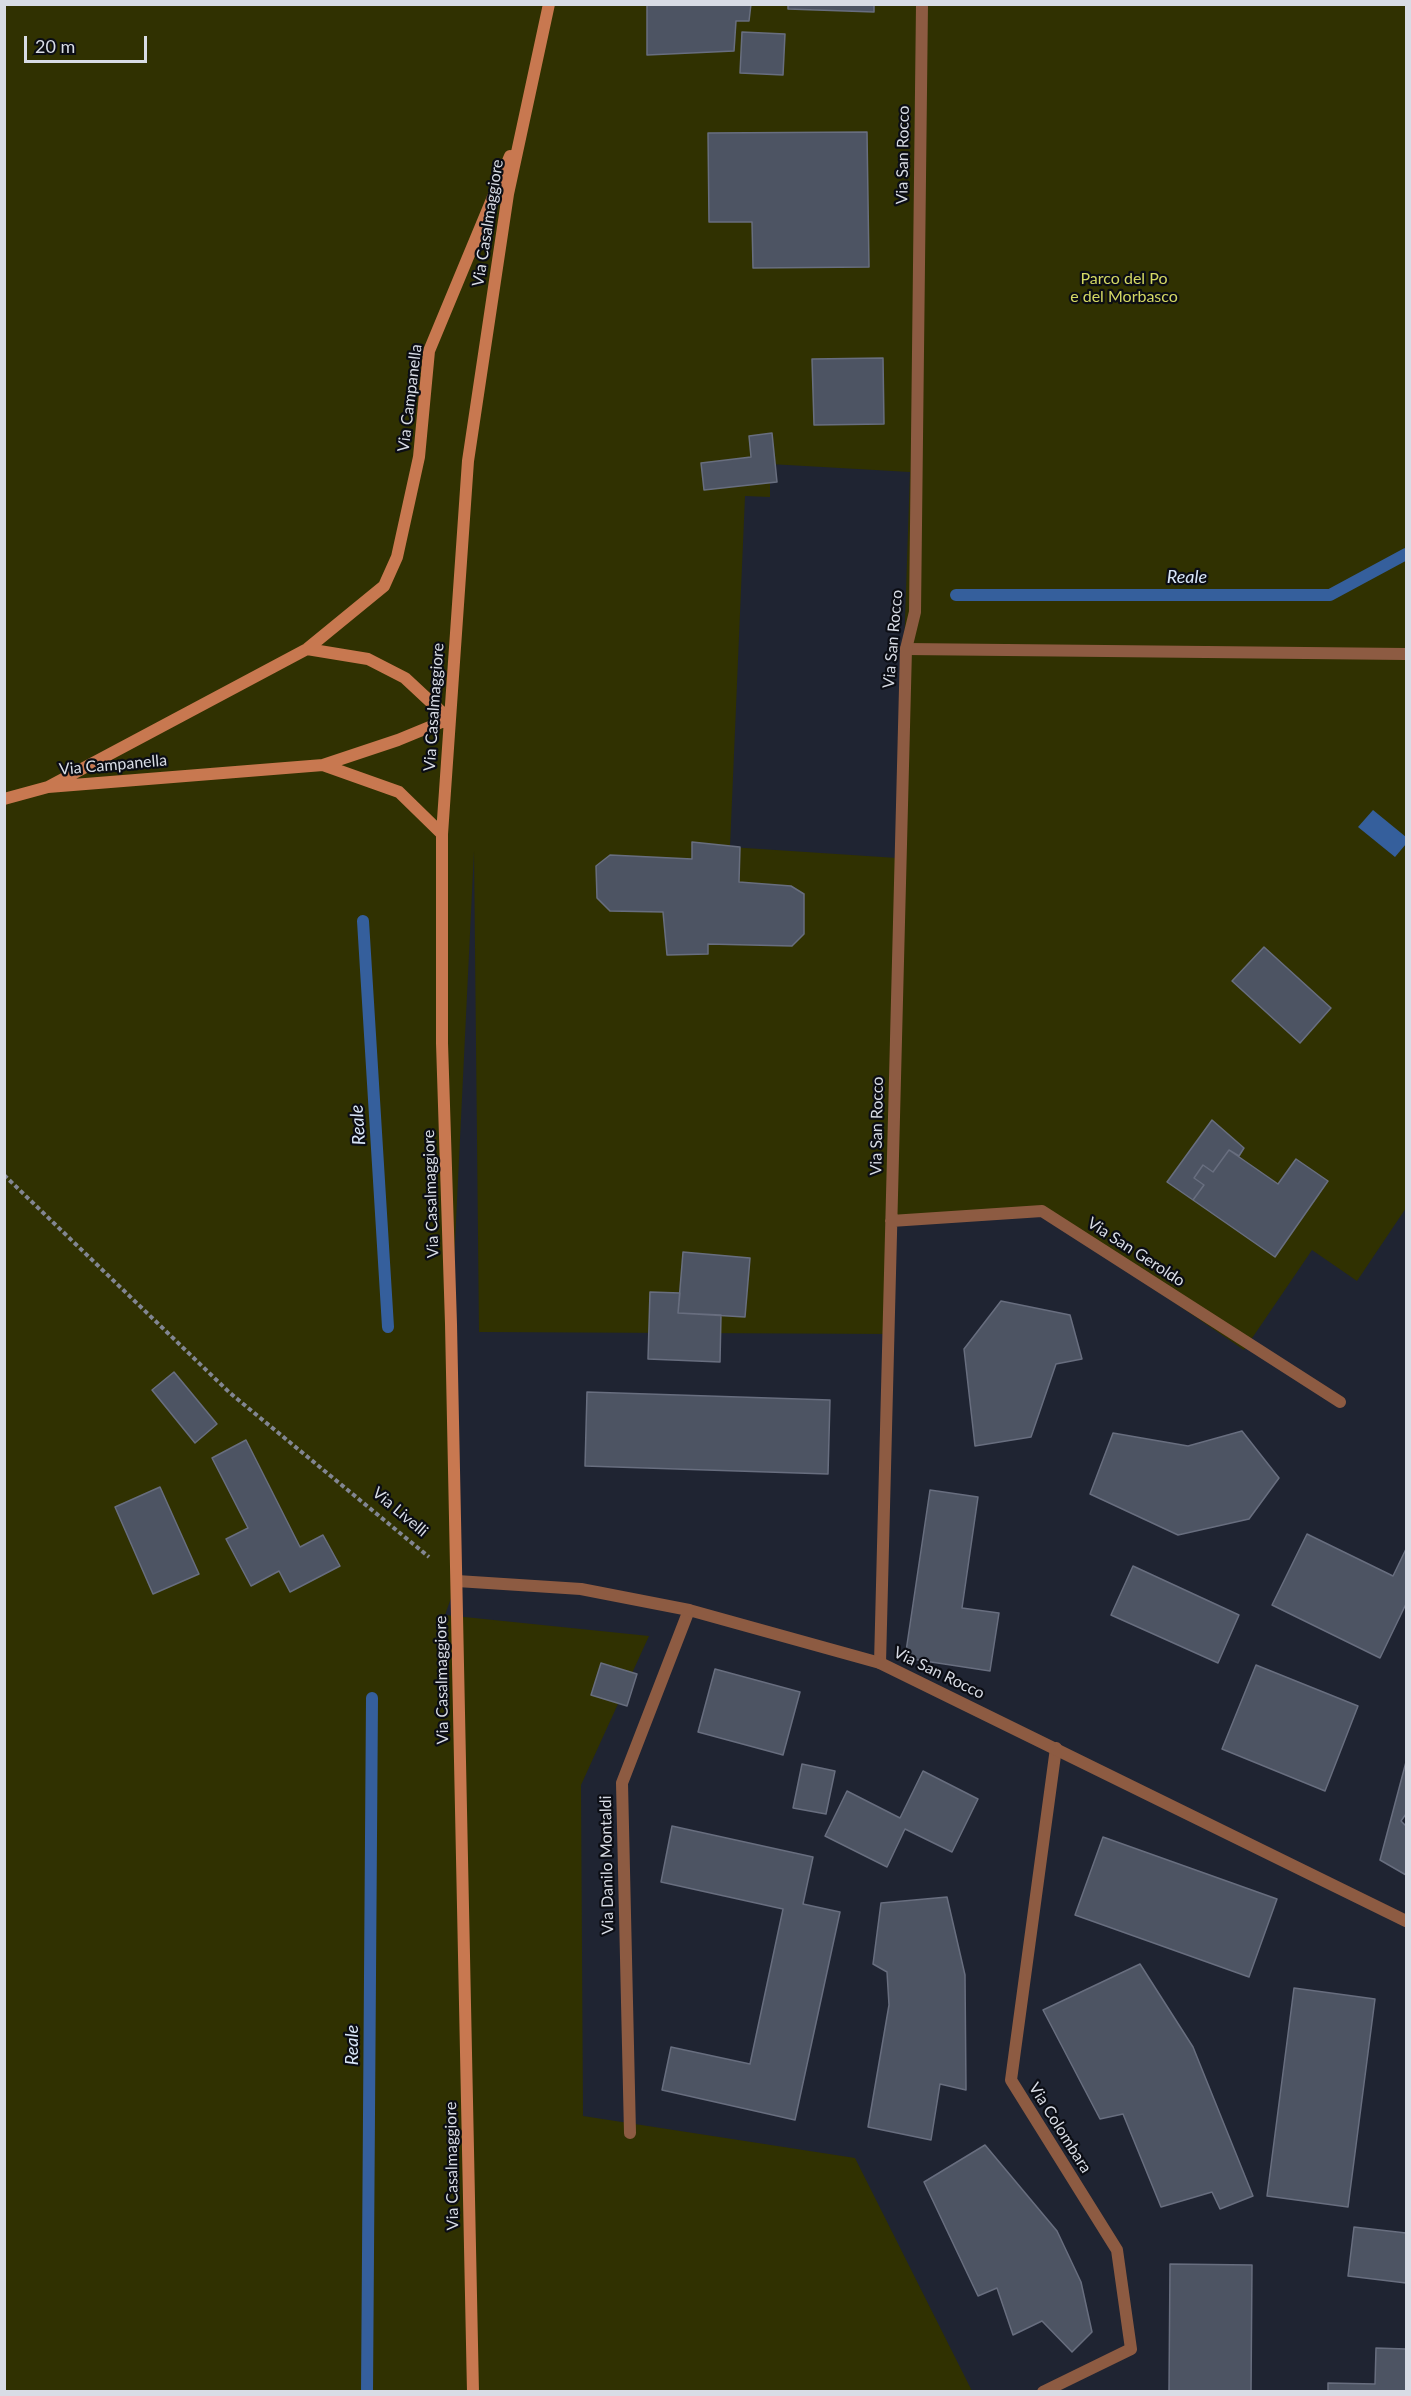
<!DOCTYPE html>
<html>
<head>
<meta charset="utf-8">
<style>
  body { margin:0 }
  #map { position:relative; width:1411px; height:2396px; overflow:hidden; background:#1f2432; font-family:Lato,sans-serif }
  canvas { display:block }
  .frame { position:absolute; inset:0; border:6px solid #d8dce5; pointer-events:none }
  .scale { position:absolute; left:24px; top:36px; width:123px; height:27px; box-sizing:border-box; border:3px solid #d8dce5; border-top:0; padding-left:8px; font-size:18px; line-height:21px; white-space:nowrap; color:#d8dce5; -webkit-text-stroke:4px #0b0d14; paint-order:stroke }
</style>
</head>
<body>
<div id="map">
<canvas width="1411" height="2396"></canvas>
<div class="frame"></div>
<div class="scale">20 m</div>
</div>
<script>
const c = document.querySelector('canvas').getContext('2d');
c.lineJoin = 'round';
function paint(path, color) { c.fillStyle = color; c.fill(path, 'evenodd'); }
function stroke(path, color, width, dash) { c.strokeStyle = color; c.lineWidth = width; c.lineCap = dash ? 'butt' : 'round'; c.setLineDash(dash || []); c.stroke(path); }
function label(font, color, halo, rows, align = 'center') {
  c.font = font + ' Lato,sans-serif'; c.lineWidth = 4.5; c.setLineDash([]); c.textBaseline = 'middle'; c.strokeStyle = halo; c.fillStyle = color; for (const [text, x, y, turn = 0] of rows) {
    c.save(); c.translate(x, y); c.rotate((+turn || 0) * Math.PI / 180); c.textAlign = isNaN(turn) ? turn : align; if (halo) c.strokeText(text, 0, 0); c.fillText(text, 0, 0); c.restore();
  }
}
const green = new Path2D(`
  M5,5h1401v1203l-49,73 -45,-31 -68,100 -201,-137 -151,8 1,113 -414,-2 -5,-481 -23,473 6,257 -12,34 204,21 -68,149 2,331 272,42 117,233 -967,1zM770,464l140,8 -13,386 -167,-11 15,-351 25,1z`);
const water = new Path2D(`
  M1373,810l33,27v7l-11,13 -37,-30z`);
const stream = new Path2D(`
  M956,595h374l76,-41
  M363,921l25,406
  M367,2392l5,-694`);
const building = new Path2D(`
  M647,4h104l-2,17h-13l-2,30 -87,4z
  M788,4h86v8l-86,-3z
  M742,32l43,2 -2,41 -43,-2z
  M867,132l2,135 -116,1 -1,-46h-43l-1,-89z
  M883,358l1,66 -70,1 -2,-66z
  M772,433l5,49 -73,8 -3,-27 50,-6 -2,-21z
  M692,842l48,5 -1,35 52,4 13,8v40l-12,12 -84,-2v10l-41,1 -4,-43 -53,-1 -13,-13 -1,-32 14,-11 82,4z
  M1264,947l67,61 -31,35 -68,-62z
  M1212,1120l32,28 -5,8 -10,-6 -16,22 -10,-7 -9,13 10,7 -11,15 -26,-18z
  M1229,1150l49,34 18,-25 32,22 -53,76 -82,-57 11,-15 -10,-7 9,-13 10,7z
  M683,1252l67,6 -5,59 -67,-4z
  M650,1292l30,1 -2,20 43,2 -1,47 -72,-3z
  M1001,1301l69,14 12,44 -26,5 -25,73 -56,9 -11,-97z
  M174,1372l43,52 -22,19 -43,-53z
  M587,1392l243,8 -2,74 -243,-8z
  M1242,1431l37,47 -30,41 -71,16 -88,-41 23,-61 75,13z
  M246,1440l54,107 23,-12 17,31 -50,26 -11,-21 -28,15 -25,-47 22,-11 -36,-70z
  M160,1487l39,87 -46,20 -38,-87z
  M930,1490l48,7 -16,111 37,5 -9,58 -85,-13z
  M1307,1534l86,42 13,-27v55l-26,54 -108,-53z
  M1133,1566l106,49 -21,48 -107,-48z
  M601,1663l36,11 -10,32 -36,-11z
  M1256,1665l102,41 -33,85 -103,-42z
  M715,1669l85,23 -17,63 -85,-23z
  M1406,1762v52l-5,7 5,5v49l-26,-15z
  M802,1764l33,7 -9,43 -33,-6z
  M923,1771l55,28 -26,53 -47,-23 -18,38 -62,-31 22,-45 53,27z
  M672,1826l141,31 -10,47 37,8 -45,208 -133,-30 9,-43 79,17 33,-155 -122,-27z
  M1103,1837l174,62 -28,78 -174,-62z
  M947,1897l18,78 1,115 -26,-6 -9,56 -63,-13 21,-122 -2,-33 -14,-8 8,-61z
  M1140,1964l53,83 60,149 -33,13 -8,-17 -51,15 -38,-93 -23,5 -57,-109z
  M1294,1988l81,11 -27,208 -81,-11z
  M985,2145l72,86 24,51 11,50 -20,20 -30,-31 -29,14 -16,-47 -19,8 -54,-114z
  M1354,2227l52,6v50l-58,-7z
  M1170,2264l82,1 -1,127h-82z
  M1376,2348l30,1v43h-78v-9l47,1z`);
const path = new Path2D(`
  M4,1175l226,218 199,164`);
const service = new Path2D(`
  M906,649l500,5`);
const minor = new Path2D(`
  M891,1221l151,-10 298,191
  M880,1663l26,-1014 9,-37 7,-608
  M630,2133l-8,-350 67,-173
  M1043,2392l88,-43 -14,-99 -106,-170 45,-332`);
const tertiary = new Path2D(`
  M457,1581l124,8 108,21 191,53 526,258`);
const secondary = new Path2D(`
  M307,649l61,10 37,19 44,41
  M323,765l76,27 43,42
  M48,787l259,-138 77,-63 13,-29 22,-100 10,-106 81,-195
  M4,799l44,-12 275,-22 75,-25 51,-21
  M473,2392l-22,-1068 -9,-281v-209l26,-373 40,-267 41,-190`);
const streetNames = [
  ["Via San Rocco",903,155,-89],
  ["Via Casalmaggiore",488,223,-81],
  ["Via Campanella",410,398,-83],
  ["Via San Rocco",893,639,-85],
  ["Via Casalmaggiore",434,707,-86],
  ["Via Campanella",113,765,-5],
  ["Via San Rocco",877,1126,-89],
  ["Via Casalmaggiore",431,1194,-92],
  ["Via San Geroldo",1136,1252,33],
  ["Via Livelli",400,1512,40],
  ["Via San Rocco",939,1673,26],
  ["Via Casalmaggiore",442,1680,-91],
  ["Via Danilo Montaldi",607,1865,-91],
  ["Via Colombara",1060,2128,58],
  ["Via Casalmaggiore",452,2166,-91]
];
const parkNames = [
  ["Parco del Po",1124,279],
  ["e del Morbasco",1124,297]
];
const waterNames = [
  ["Reale",1187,577],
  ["Reale",358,1125,-94],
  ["Reale",352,2045,-90]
];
paint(green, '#303101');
paint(water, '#355f9c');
stroke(stream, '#355f9c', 12);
paint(building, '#4d5463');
stroke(building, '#686e7f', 1.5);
stroke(path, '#828692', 4, [4.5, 3]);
stroke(service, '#8d5b42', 12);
stroke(minor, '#8d5b42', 12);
stroke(tertiary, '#8d5b42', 12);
stroke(secondary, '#c87850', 12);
label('16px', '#d8dce5', '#0b0d14', streetNames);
label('16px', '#d4d864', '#0b0d14', parkNames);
label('italic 18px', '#d9e6f8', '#0b0d14', waterNames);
</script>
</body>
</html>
